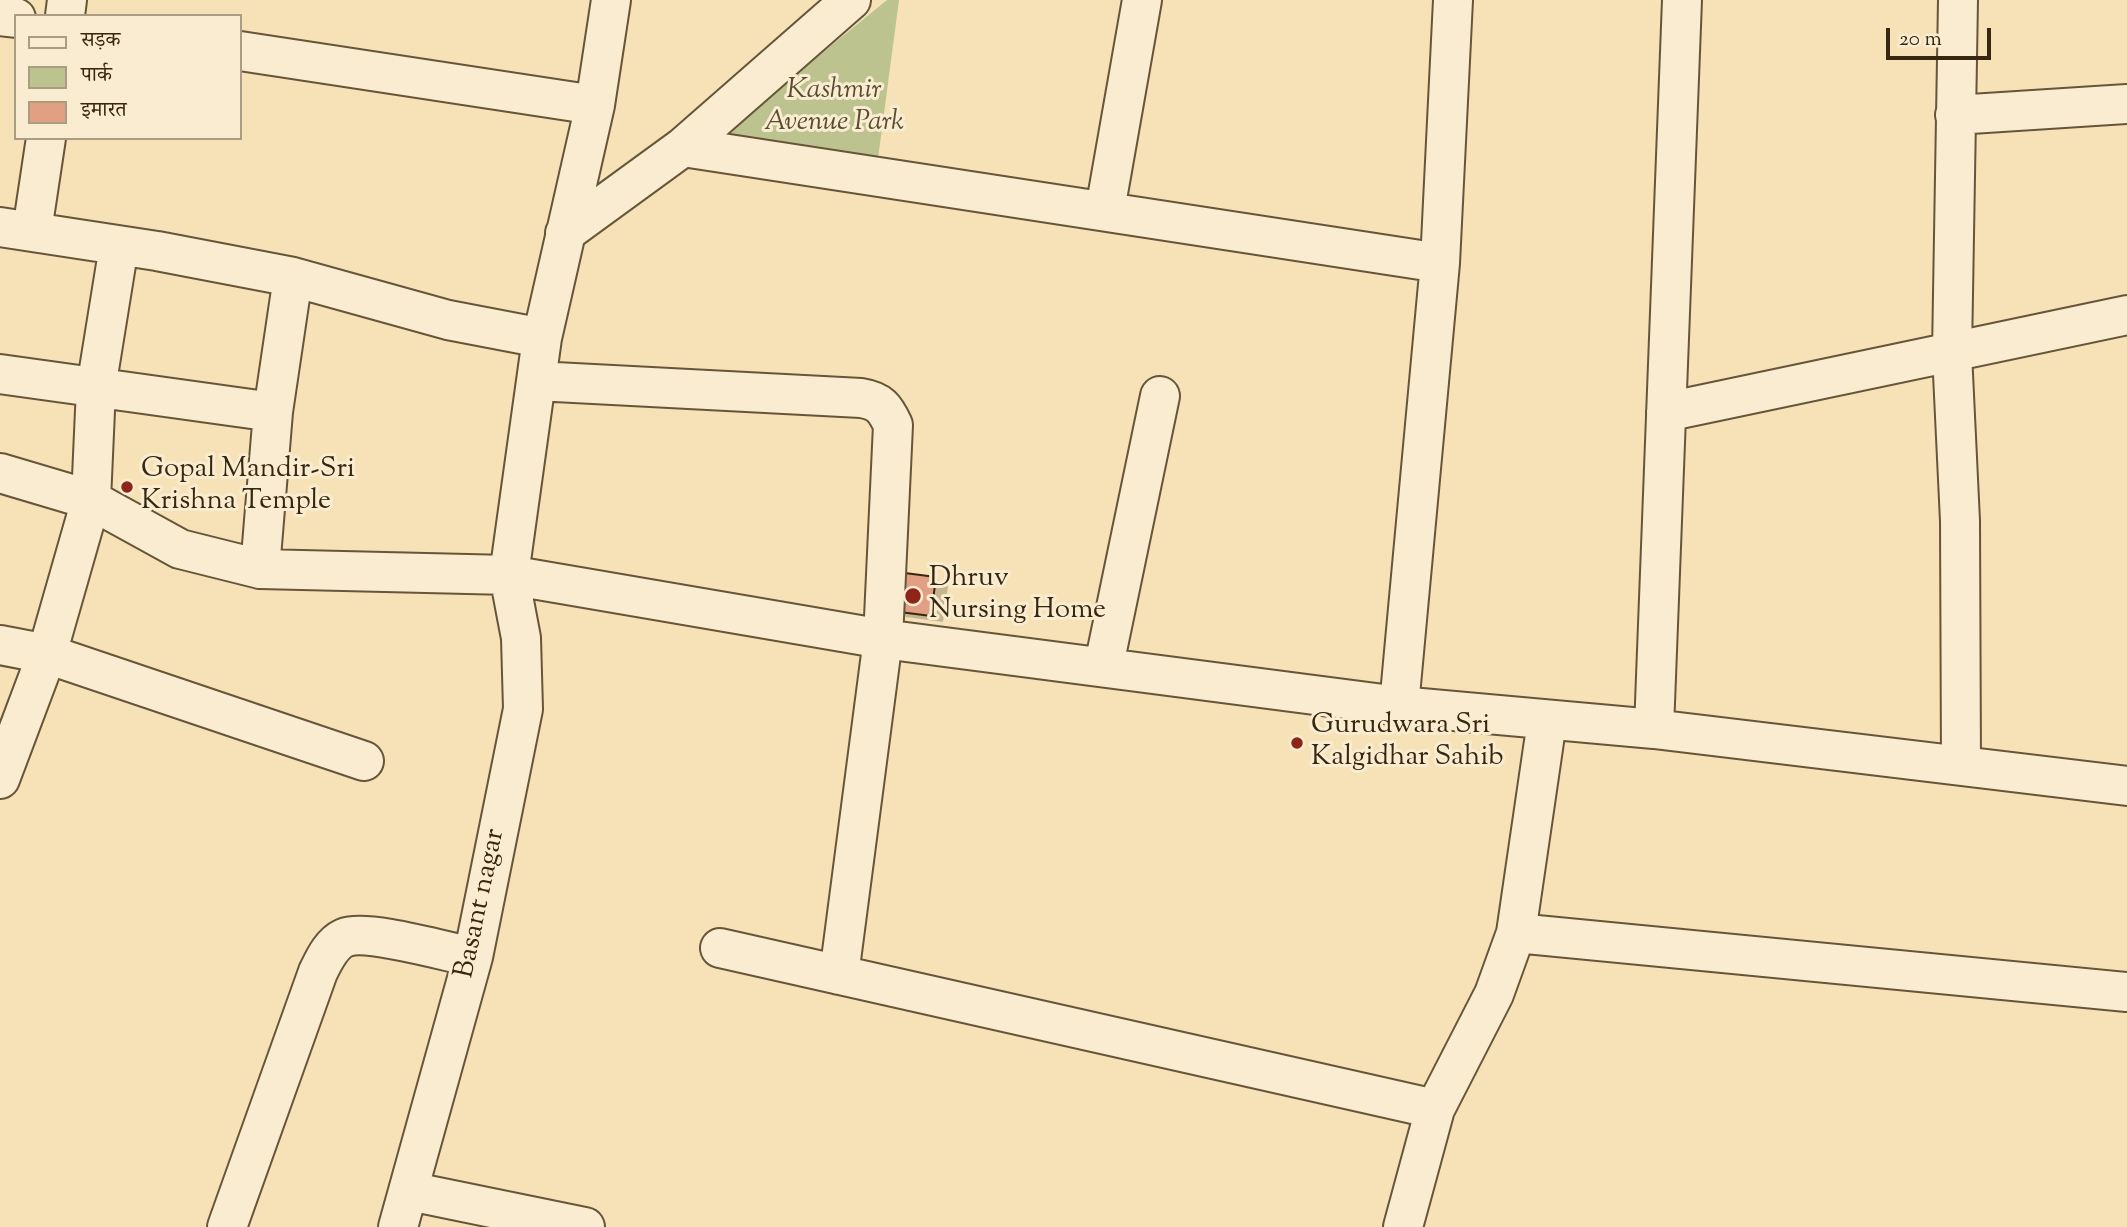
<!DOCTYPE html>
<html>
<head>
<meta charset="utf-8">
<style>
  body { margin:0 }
  #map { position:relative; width:2127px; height:1227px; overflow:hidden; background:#f6e2b6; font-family:"Sorts Mill Goudy","Noto Serif Devanagari",serif }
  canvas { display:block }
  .legend { position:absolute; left:14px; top:14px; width:228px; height:126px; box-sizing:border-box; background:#f9ecd0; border:2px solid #ab9d83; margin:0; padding:9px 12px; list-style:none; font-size:21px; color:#372610 }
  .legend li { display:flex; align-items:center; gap:14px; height:35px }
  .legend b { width:35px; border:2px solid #ab9d83 }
  .scale { position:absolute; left:1886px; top:28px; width:105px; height:32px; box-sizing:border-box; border:4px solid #372610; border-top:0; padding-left:9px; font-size:21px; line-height:24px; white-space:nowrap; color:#372610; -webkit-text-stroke:5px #f9ecd0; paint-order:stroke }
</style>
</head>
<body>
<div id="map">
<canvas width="2127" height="1227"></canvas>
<ul class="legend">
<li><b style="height:9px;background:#f9ecd0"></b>सड़क</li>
<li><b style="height:19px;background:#bcc38e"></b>पार्क</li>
<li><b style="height:19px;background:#e1a084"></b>इमारत</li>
</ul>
<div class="scale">20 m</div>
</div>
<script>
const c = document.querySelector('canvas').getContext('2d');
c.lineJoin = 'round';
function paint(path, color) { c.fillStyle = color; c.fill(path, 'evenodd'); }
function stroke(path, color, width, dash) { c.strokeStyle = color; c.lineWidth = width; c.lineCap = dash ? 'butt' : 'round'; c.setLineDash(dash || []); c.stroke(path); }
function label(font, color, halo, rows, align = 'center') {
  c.font = font + ' "Sorts Mill Goudy",serif'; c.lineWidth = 6; c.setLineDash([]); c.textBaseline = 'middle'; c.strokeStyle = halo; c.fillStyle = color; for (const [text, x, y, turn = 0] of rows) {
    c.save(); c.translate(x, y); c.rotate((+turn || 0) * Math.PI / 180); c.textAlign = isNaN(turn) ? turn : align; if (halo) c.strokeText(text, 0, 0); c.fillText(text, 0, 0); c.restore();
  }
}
const green = new Path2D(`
  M887,0h12l-22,166 -158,-29z`);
const shadow = new Path2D(`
  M936,579l12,7 -5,36 -37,-5 -12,-7z`);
const building = new Path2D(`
  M897,572l39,5 -5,39 -39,-5z`);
const minor = new Path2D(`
  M1958,0l-6,353 8,168 1,244
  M0,16l16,2
  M65,16l2,-16
  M240,51l355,54
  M1955,115l172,-11
  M683,147l757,116
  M1105,210l37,-210
  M0,227l157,24 136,26 155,43 94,18
  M32,231l14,-93
  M565,233l118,-86 168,-147
  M0,374l273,38
  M536,381l325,17c19,3 24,10 32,27l-10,214 -44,336
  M1666,412l461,-97
  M0,473l91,27 89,49 80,20 249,6 374,64 516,67 255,23 473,57
  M260,569l13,-157 20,-135
  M0,645l47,9 317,107
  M1104,665l56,-269
  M1399,706l41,-443 13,-263
  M1654,729l28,-729
  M0,779l47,-125 44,-154 5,-112 23,-142
  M1516,933l611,59
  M720,948l715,161
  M409,1191l176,36
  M227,1227l91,-255c6,-12 13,-28 26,-34 21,-10 103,14 129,19
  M398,1227l75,-270 50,-248 -2,-71 -12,-63 33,-237 53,-233 16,-105
  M1403,1227l32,-118 59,-115 22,-61 31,-212`);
const markers = [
  [127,487,7,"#8f2418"],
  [913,596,9,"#8f2418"],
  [1297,743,7,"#8f2418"]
];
const parkNames = [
  ["Kashmir",834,92],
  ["Avenue Park",834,124]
];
const poiNames = [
  ["Gopal Mandir-Sri",141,471],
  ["Krishna Temple",141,503],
  ["Dhruv",929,580],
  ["Nursing Home",929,612],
  ["Gurudwara Sri",1311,727],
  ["Kalgidhar Sahib",1311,759]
];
const streetNames = [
  ["Basant nagar",482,904,-78]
];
paint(green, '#bcc38e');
paint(shadow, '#0003');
paint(building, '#e1a084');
stroke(building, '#372610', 2);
stroke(minor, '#67553a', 42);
stroke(minor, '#f9ecd0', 38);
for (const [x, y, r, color] of markers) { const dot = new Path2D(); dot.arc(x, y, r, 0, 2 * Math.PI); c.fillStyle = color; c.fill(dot); stroke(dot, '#f9ecd0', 2.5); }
label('italic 28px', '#584d30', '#f9ecd0', parkNames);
label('28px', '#372610', '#f9ecd0', poiNames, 'left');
label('28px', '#372610', '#f9ecd0', streetNames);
</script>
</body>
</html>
